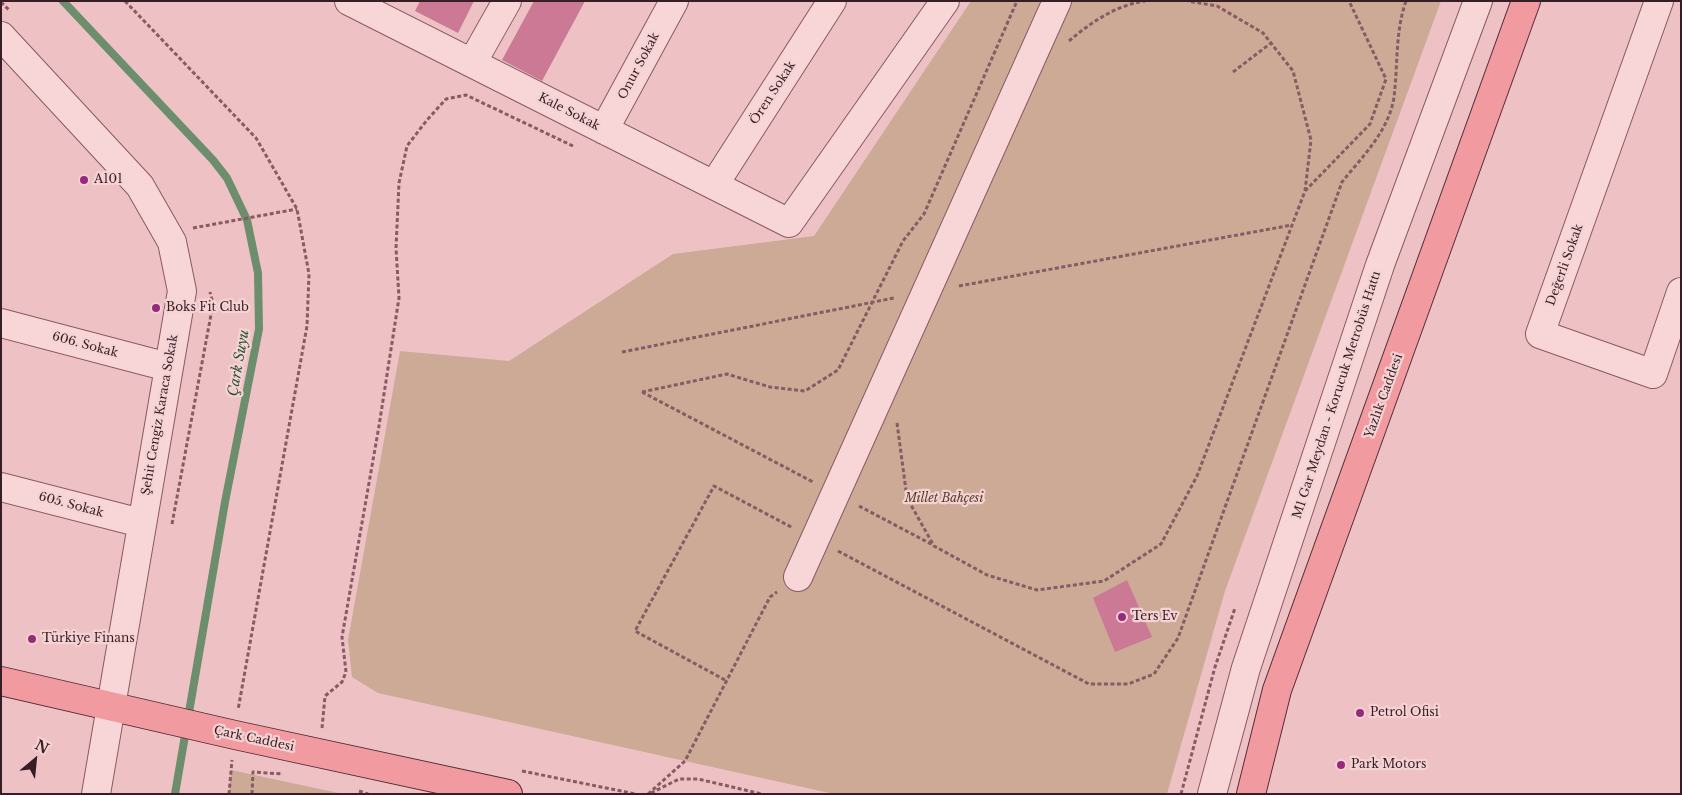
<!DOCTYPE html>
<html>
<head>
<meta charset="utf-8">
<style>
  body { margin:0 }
  #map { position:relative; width:1682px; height:795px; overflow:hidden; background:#eec2c5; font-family:"Libre Baskerville",serif }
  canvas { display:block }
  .frame { position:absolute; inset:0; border:2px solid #371e25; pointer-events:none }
  .north { position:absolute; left:10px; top:735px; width:50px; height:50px; -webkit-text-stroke:4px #f5d2d3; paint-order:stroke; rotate:28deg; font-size:14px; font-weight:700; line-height:20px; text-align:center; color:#371e25 }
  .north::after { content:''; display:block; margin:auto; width:18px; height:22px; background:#371e25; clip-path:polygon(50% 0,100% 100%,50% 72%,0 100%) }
</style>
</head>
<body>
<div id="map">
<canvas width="1682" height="795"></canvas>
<div class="frame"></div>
<div class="north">N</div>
</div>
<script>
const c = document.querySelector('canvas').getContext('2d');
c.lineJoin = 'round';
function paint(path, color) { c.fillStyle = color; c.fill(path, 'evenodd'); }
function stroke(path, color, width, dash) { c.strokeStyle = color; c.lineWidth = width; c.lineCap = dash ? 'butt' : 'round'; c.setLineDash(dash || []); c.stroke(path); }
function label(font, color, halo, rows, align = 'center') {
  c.font = font + ' "Libre Baskerville",serif'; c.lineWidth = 4.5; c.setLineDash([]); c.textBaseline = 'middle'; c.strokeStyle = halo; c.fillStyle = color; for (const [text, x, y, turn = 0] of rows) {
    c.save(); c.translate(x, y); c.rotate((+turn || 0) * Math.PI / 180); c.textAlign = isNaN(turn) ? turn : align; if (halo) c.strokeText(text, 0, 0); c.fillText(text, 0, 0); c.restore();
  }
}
const green = new Path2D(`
  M971,1h470l-216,590 -58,203h-333l-456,-101 -26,-16 -4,-37 52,-289 109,10 164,-107 141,-18z
  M231,770l112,24h-114z`);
const stream = new Path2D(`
  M63,1l150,159 14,18 20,42 11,53 1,56 -34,173 -50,292`);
const building = new Path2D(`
  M420,1h54l-16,32 -43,-22z
  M534,1h51l-43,80 -40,-21z
  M1127,580l25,57 -37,15 -22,-54z`);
const path = new Path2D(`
  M125,1l131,137 41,71 12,65 -2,52 -69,384
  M1,2l8,8
  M1069,41c22,-19 48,-36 76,-40
  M1233,72l38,-29
  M1305,191l65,-67 16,-45 -37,-78
  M193,228l104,-19
  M959,286l333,-61
  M622,352l272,-54
  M642,392l85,-18 43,13 35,4 33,-21 65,-129 21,-27 93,-213
  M642,392l171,90
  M897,423l10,75 27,48 53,29 50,15 67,-9 57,-37 36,-68 108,-285 6,-51 -18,-69 -30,-38 -46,-27 -29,-5
  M859,506l74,39
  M172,524l41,-220 -3,-12
  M838,551l251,133h39l26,-10 24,-36 164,-456c20,-25 47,-51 52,-85 4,-32 1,-65 12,-96
  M725,680l-90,-49 79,-145 79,42
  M322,728l3,-32 17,-14 4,-10 -4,-35 37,-211 20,-128 -3,-50 3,-65 8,-37 20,-26 19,-21 20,-4 107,51
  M522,771l114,23
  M359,791l9,3
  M651,793l28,-14h19l64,15
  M229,794l3,-34
  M252,794l1,-22 30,2
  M648,794l37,-33 85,-164 7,-5
  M1181,794l34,-127 20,-59`);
const minor = new Path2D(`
  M349,1l440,222 156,-222
  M1659,1l-119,333 113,40 28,-82
  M1,36l139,150 32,56 10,49 -86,503
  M472,63l35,-62
  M604,130l70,-129
  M714,185l118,-184
  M1,323l167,44
  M1,487l140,36
  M798,577l259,-576
  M1212,794l34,-126 134,-403 98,-264`);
const major = new Path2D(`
  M1,681l234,54 273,59
  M1251,794l26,-104 249,-689`);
const markers = [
  [84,180,5,"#962a7c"],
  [156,308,5,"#962a7c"],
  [1122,617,5,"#962a7c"],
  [32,639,5,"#962a7c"],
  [1360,713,5,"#962a7c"],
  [1341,765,5,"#962a7c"]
];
const streetNames = [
  ["Onur Sokak",639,66,-62],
  ["Ören Sokak",773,93,-57],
  ["Kale Sokak",569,112,27],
  ["Değerli Sokak",1565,265,-70],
  ["606. Sokak",85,345,15],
  ["M1 Gar Meydan - Korucuk Metrobüs Hattı",1337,395,-72],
  ["Yazlık Caddesi",1384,396,-70],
  ["Şehit Cengiz Karaca Sokak",160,415,-80],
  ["605. Sokak",71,505,15],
  ["Çark Caddesi",254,739,12]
];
const poiNames = [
  ["A101",94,180],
  ["Boks Fit Club",166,308],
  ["Ters Ev",1132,617],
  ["Türkiye Finans",42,639],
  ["Petrol Ofisi",1370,713],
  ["Park Motors",1351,765]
];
const parkNames = [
  ["Millet Bahçesi",944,499]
];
const waterNames = [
  ["Çark Suyu",239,363,-80]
];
paint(green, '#ccaa96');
stroke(stream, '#6c8e6c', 8);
paint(building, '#cb7994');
stroke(minor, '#875a64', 30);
stroke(major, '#552e39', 30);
stroke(path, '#875a64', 3, [4, 2.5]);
stroke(minor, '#f8d6d7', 28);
stroke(major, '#f19aa0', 28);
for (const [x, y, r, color] of markers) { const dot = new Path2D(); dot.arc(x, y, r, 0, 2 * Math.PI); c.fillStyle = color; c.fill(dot); stroke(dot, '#f5d2d3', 2); }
label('12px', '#371e25', '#f5d2d3', streetNames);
label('12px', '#371e25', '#f5d2d3', poiNames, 'left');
label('italic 12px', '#543c24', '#f5d2d3', parkNames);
label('italic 14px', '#2d5735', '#f5d2d3', waterNames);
</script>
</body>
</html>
